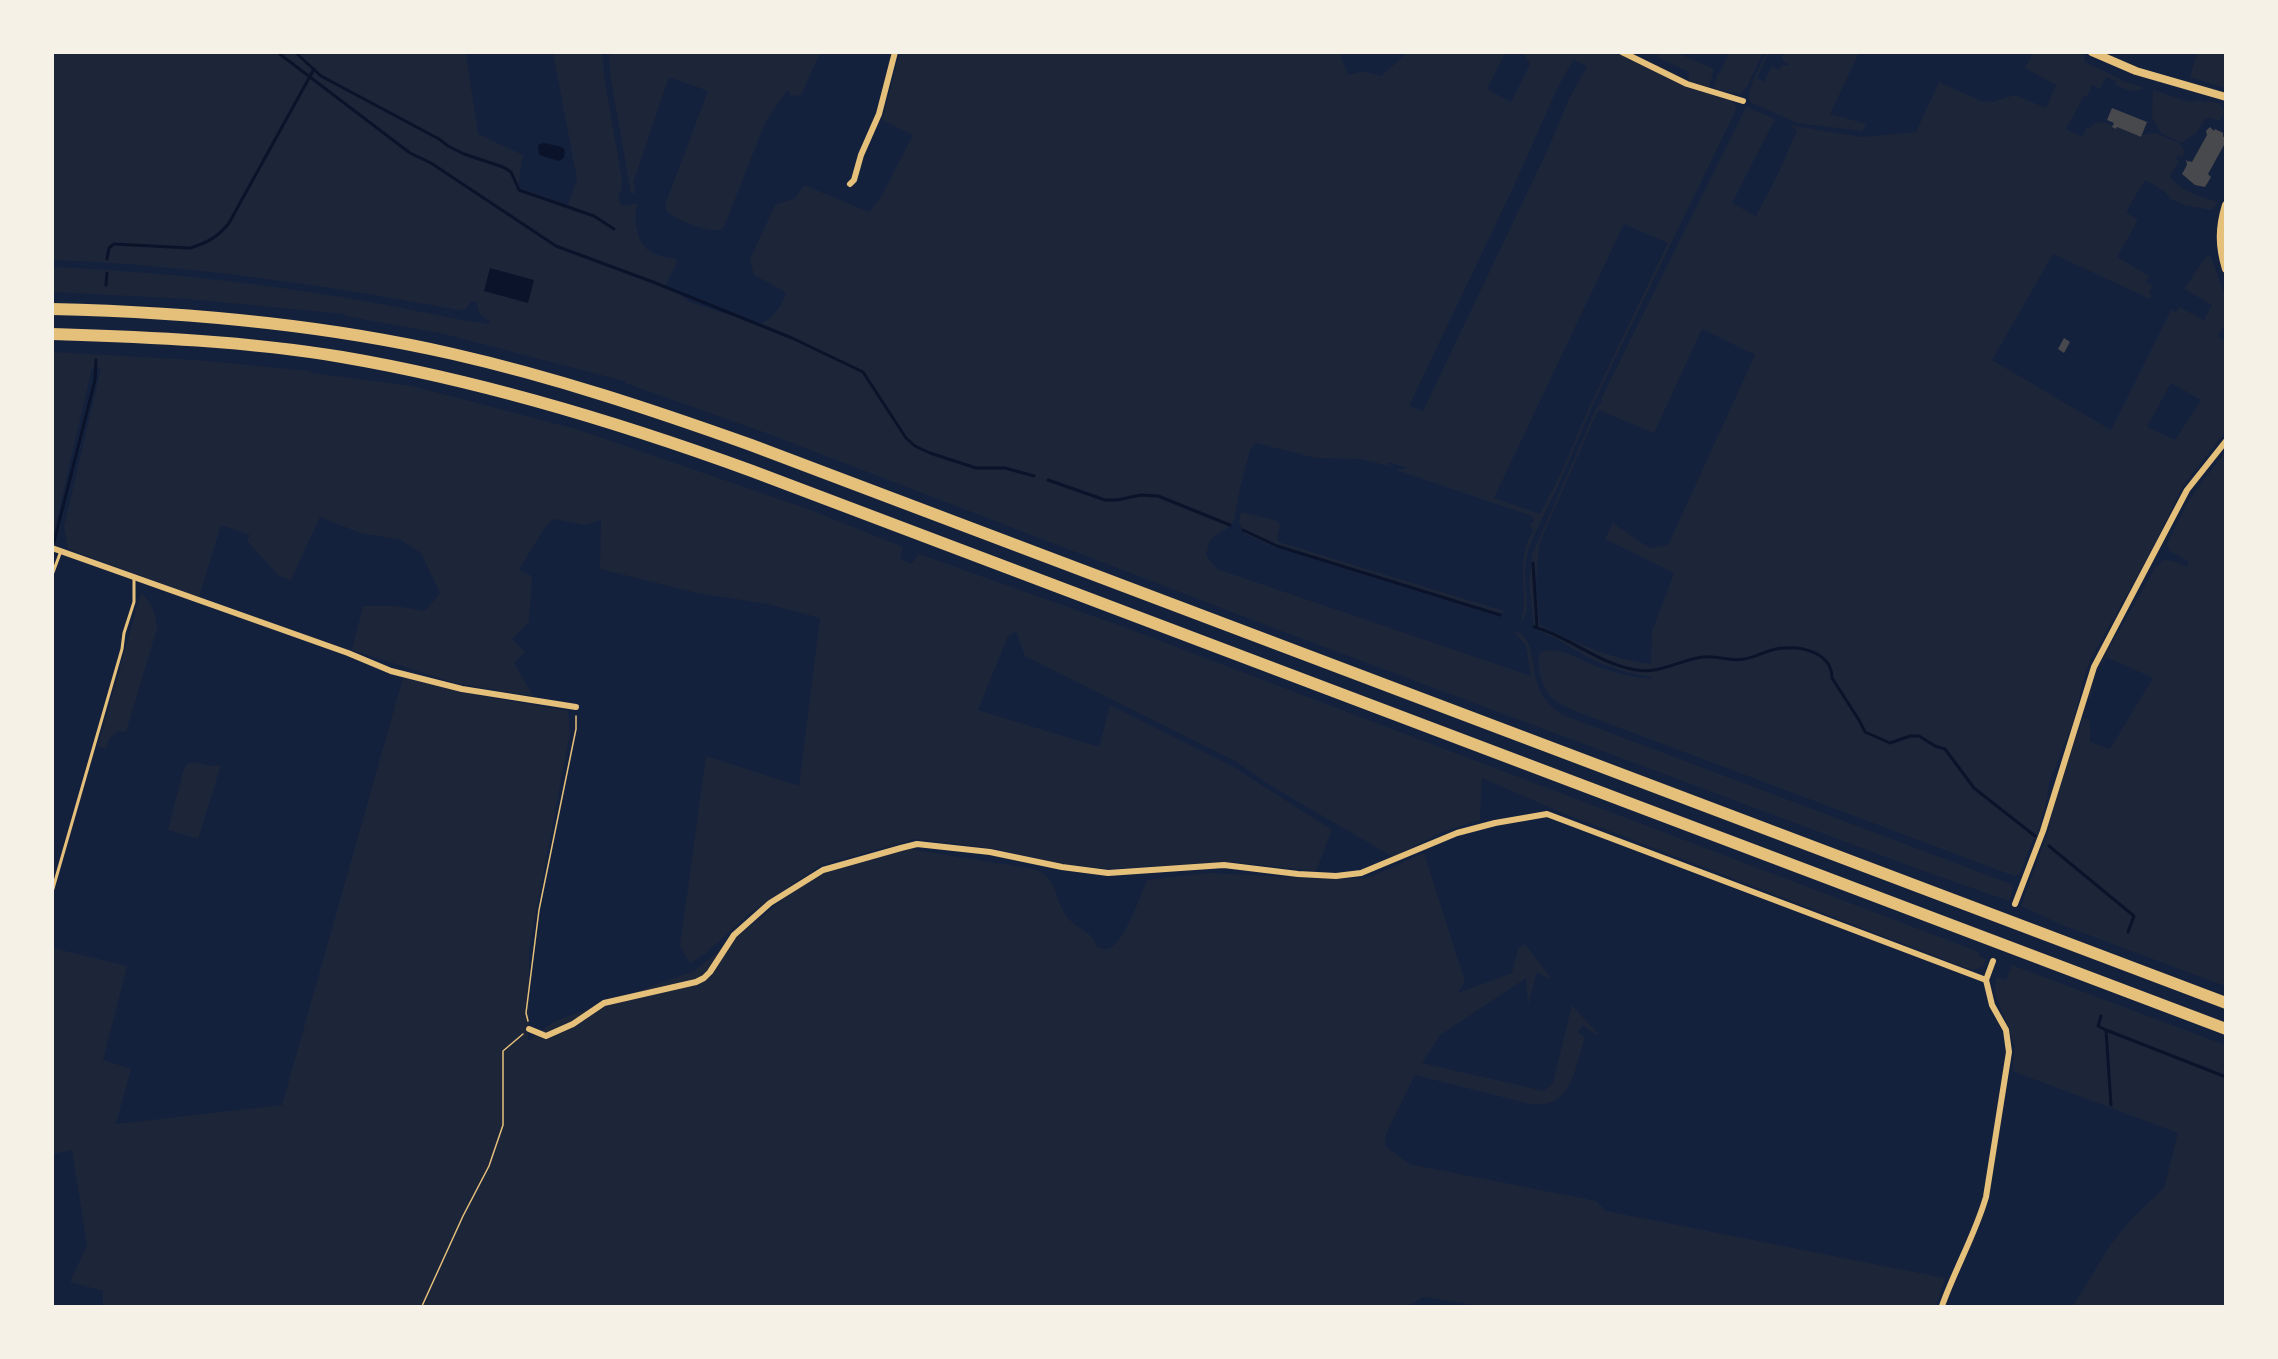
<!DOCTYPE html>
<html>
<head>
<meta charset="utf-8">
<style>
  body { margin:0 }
  #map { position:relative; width:2278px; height:1359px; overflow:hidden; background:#14213d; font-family:Jost,sans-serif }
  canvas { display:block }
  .frame { position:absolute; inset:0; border:54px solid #f6f1e7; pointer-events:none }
</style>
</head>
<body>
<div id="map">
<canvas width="2278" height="1359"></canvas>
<div class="frame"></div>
</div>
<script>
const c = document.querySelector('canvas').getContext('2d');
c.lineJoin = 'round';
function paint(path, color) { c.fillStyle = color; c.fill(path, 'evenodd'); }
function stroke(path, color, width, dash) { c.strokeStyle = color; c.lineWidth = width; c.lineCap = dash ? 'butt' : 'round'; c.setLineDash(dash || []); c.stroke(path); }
const green = new Path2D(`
  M1342,52l-1,6 8,17 14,-4 18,5 22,-19 2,-4h100l-18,36 24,13 19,-38 -7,-11h94l67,32 48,16 4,6 -1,5 -140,288 -36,84 -24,49 -7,17 -3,19 2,42 -5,11 -1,-2c9,-25 -7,-63 12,-88l-3,-8 4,-3 -2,-5 -136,-46 12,-2 -20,-6 -1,2 6,3 -32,-8 -45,-1 -60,-15 -6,7 -10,38 -6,33 -9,9 -11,6 -5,7 -3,12 11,14 314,107 -5,-30 -12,-14 6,1c23,18 1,56 43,82l448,169 2,5 -4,12 -91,-32 -647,-242 -505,-194 -141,-50 1,-2 -6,-1 -180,-47 -95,-17v-2l-157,-15 -135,-7v-25c138,6 273,24 409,53 9,2 17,2 27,4l1,-3c-10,-5 -12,-8 -13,-19l-6,-1 -5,8 -8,1c-134,-25 -269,-45 -405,-50v-207h413l12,81 45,21 -5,32 50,18 9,-26 -24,-126h49l2,23 18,104 -1,10 -3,6 2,8 6,2 12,-3c-3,8 -3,14 -2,23 5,26 17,29 40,33l1,3 -11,22 24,18 67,22c14,-2 24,-17 29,-30l-2,-3 -30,-16 -4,-16 25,-54 20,-7 9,-13 65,27 12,-15 32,-62 -31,-15 18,-67zM1573,60l14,6 -18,33 -22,52 -124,260 -14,-5 104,-218 44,-99zM1624,224l44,19 -77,160 -28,66 -23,45 -46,-16z
  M609,53v-1l211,1 -19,42 -10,1 -4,-6 -22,33 -41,104 -4,3c-17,1 -41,-9 -54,-19l-1,-6 43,-114 -39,-14 -36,106 2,4 -1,7 -3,-1 -21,-119z
  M1658,53h20l36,16 -5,19 -19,-5 -35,-17 1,-2 32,17 1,-9 -30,-14 -2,-2z
  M1729,53h34l-16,34 -7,7 -24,-4 -2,-4 4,-13 3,1 -1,-2z
  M1795,53h64l-29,61 37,10 -5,7 -65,-8 -47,-21c-4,-14 11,-36 16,-49h2l-11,25 7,4 8,-16 7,4 3,-5 7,1v-2l-7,-4 1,-7h8l3,2z
  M2033,53h46l5,2 1,7 35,17v1l24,8c-9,6 -19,1 -29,-3l1,-4 -10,-4 -6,12 -8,-4 -5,12 -3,-1 -18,33 16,8 5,-10 2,1 6,-5 9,-1 36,15 2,-2 14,-2 23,10 6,8 -3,6 -4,-2 -2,4 3,2 -9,15c10,16 32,21 48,26l-6,8 -28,-5 -13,-6 -7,-8 -19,-11 -19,32 12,8 -21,37 32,19 -3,6 7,4 -4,7 3,2 -2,4 -97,-45 -61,106 119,70 60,-120 5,2 3,-5 25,13 8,-15 -28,-16 21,-31 5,-3 15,40v29l-7,12 5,4 2,-4v96l-42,54 -30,62 -59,105 -8,18 -13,51 -24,61 -2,16 -11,40 -2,-1 -15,37 -5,1 -439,-165c-7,-4 -16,-7 -22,-12 -11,-10 -17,-34 -13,-47 17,-5 29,2 44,9 21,10 45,16 68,18v-2c-40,-6 -63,-18 -97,-39 -7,-4 -15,-5 -21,-10l-5,-45 3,-28 65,-148 5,-5 -1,-3 145,-292 23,9 12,8 -7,-3 -42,82 24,13 21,-40 20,-46 -8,-5 73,12 54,-5 23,-50 42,19 11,1 23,-7 31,13 10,-23 -31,-17zM1702,329l53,26 -87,190 -19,3 -36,-25 -8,16 69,34 -22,58 -1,33c-41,-5 -74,-21 -111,-39l-4,-38 3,-43 59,-134 56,23zM2171,383l30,17 -26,40 -28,-13z
  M2197,53h28v35l-35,-11z
  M2153,90l36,12 11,-2 6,3 1,-2 12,2 5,9 -5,9 -8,-3 -6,1 -8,13 -16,11 -20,-10 -9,-16z
  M53,352l143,8 114,11 3,2 99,13 164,43 232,80 95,38 -3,12 11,5 8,-10 202,72 858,326 -1,3 8,4 -3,7 -9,4 -10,-3 -404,-155 -78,-34 -2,42 -40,13 -47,24 -120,-70 -38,-26 -210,-105 -9,-25 -8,5 -30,74 121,37 11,-42 122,61 100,64 -16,41 -87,-9 -122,7 -53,-6 -57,-14 -81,-10 -95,26 -72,49 -44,40 -15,9 -10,-17 26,-190 93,30 21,-168 -52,-14 -71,-11 -97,-24 1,-49 -16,5 -32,-6 -10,11 -24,40 13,6 -3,46 -17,17 13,13 -11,11 19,33 -78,-13 -103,-33 11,-44h33l29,5 15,-18 -19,-40 -20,-13 -41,-7 -40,-16 -29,63 -12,-4 -32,-35 3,-6 -29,-10 -22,72 -131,-48 -4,-22 37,-159h-9l-39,168z
  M2225,452v534l-163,-61 -41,-19 27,-74 11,-47 24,-67 5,1 2,4v19l20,7 43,-71 -47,-21 -10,19 -6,22 -2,-1 17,-42 50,-87 9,-8 9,1 15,6v-6l-19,-10 -2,-7 23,-46z
  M1241,512l36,9 3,4 -3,14 2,3 225,69 -7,5 -223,-69 -29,-13 -6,-12z
  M141,593c12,10 14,20 16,35l-31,104 -8,-1 -9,8 -3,10 -8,-3z
  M403,678l73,17 92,16 2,22 -41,216v80l-2,13 28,-21 139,-50 100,-80 14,-10 27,-12 75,-20 124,20c26,10 19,30 34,49 11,13 23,11 29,29 3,1 7,2 10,2 17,-3 33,-54 40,-69l61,-7 130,6 29,-1 57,-25 41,129 -7,11 54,-20 6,-24 7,-5 25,33 -2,2 -11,-7 -9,33 -2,-27 -86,57 -18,28 122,28 9,-8 19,-78 25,28 -1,2 -13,-10 -5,7 7,5c-10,31 -13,73 -55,67l-115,-29 -29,59 -1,12 24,18 187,37 10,10 339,67 -9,28h-455l-58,-9 -16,9h-1304v-15l-33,-9 17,-37 -15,-95 -19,4v-206l74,18 -24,94 28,9 -15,55 166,-19z
  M194,762l16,4 11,-1 -23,74 -30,-9 15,-58 3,-7z
  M2012,965l213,80v261h-152l38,-62 22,-27 31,-29 14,-55 -166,-62 3,-25 -20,-53 1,-16 10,3z`);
const water = new Path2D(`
  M544,143l18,4 3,3 -1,8 -5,3 -20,-6 -1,-10z
  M490,268l44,12 -6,23 -44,-12z`);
const stream = new Path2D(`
  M277,52l133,101 21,10 125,83 97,36 139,56 71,34 43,66 9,8 15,7 46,15h29l29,8
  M295,52l26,24 118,63 9,7 16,8 39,13 8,5 8,18 75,26 20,13
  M107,259l2,-11 5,-4 76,4c17,-5 28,-11 39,-25l85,-154
  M106,285l1,-12
  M1048,480l57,20h12l24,-5 17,1 72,29
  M1243,530l34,16 223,69
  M54,542l41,-162 1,-20
  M1533,563l4,64
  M1534,627c35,9 64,37 102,43 24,4 43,-10 67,-13 14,-2 27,5 41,2 13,-2 26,-11 40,-11 20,-2 48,6 48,30l27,42 6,12 25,11 20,-7h9l16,10 10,3 29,39 61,48
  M2049,846l85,70 -6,16
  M2101,1016l-3,10 8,4 120,47
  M2106,1030l5,75`);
const building = new Path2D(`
  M2112,108l35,14 -6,15 -24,-10 -1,2 -4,-2 2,-4 -7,-3z
  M2210,127l4,4 1,-2 8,4v4l3,-1v10l-2,-1 -16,29 3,3 -6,10 -10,-2 -13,-11 5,-9 -1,-6 2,3 1,-1 3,1 15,-27 -1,-4z
  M2064,338l6,4 -6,11 -6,-4z`);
const path = new Path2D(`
  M528,1021l-2,-8 13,-103 37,-181v-13
  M422,1306l41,-90 26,-50 14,-41v-74l20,-17`);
const service = new Path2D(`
  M52,575l9,-24
  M52,892l70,-243 2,-16 10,-31v-24`);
const minor = new Path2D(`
  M1622,52l65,32 56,17
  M850,184l4,-4 7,-25 18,-41 16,-62
  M52,548l296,105 43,18 71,18 114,18
  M2015,904l28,-73 51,-164 93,-177 39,-49
  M529,1029l17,7 27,-12 31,-21 92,-21 8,-4 6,-6 24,-37 36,-32 53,-33 78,-22 16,-4 73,8 72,15 46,6 116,-8 74,9 38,2 25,-3 96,-40 38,-10 52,-9 439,166
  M1942,1306c13,-37 33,-71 44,-109l23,-145 -3,-22 -14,-25 -6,-25 7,-19`);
const tertiary = new Path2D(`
  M2092,52l44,19 90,26
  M2226,205c-7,23 -7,41 0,64`);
const motorway = new Path2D(`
  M52,309c134,3 270,15 401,45 101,23 200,56 298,91l1475,558
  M52,334c97,3 194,7 290,23 141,24 276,65 410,114l1474,558`);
paint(green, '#1d2539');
paint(water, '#0b132b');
stroke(stream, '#0b132b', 3);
paint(building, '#48494c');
stroke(path, '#e5c07b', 1.5);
stroke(service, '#e5c07b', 3);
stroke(minor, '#e5c07b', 6);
stroke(tertiary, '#e5c07b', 8);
stroke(motorway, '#e5c07b', 12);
</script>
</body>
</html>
